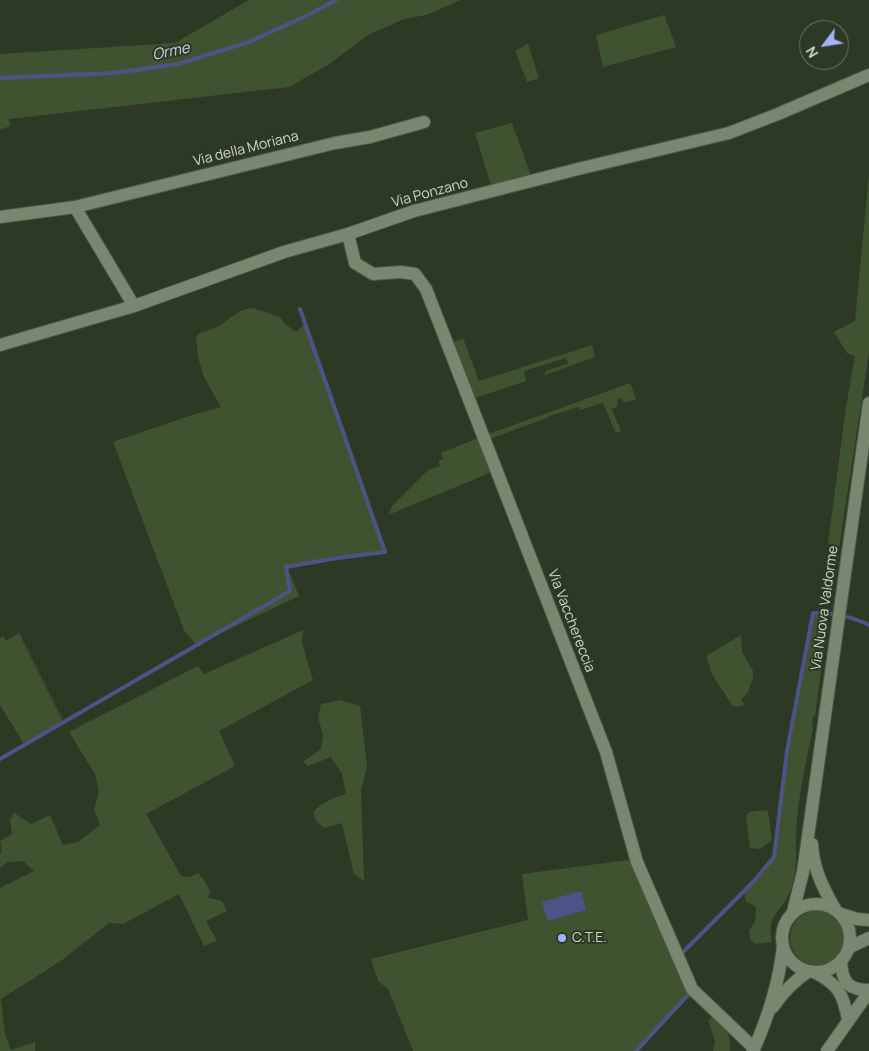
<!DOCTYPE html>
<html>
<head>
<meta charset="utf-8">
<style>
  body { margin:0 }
  #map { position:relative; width:869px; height:1051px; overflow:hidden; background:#2d3924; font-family:Manrope,sans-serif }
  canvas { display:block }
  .north { position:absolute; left:799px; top:20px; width:50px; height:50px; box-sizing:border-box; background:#2d3924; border:1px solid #6e7866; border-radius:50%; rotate:239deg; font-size:14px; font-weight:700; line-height:20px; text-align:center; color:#d0d7ca }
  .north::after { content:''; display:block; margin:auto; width:18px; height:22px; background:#a5b1fc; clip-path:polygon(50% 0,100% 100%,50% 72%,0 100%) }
</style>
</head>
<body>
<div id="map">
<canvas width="869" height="1051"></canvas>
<div class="north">N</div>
</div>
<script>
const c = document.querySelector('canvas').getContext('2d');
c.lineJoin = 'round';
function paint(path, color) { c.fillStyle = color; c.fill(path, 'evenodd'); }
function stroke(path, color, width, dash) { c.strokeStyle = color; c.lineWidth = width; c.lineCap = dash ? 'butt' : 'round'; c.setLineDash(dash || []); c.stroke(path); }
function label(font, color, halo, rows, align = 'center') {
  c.font = font + ' Manrope,sans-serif'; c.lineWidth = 4; c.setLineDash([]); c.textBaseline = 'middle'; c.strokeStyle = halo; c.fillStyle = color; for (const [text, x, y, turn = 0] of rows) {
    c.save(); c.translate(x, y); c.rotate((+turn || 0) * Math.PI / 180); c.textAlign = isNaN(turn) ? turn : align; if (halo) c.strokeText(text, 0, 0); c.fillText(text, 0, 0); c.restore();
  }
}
const green = new Path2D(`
  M249,0h212l-35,15 -22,4 -36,16 -40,30 -39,22 -280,32 1,7 -10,4v-76l175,-11z
  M664,15l12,32 -73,20 -7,-32z
  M528,44l11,34 -12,4 -12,-31z
  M512,123l21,58 -40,11 -18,-59z
  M869,174v178l-30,195 -11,-4 18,-136 9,-51 -8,-3 -13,-21 21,-11z
  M253,308l27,9 5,7 11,8 9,-8 80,228 -48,6 -50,9 12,29 -103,49 -12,-15 -71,-188 79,-27 29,-8 -17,-30 -6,-20 -2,-21c6,-5 12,-5 19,-8 13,-6 22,-19 38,-20z
  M463,338l16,43 113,-36 3,12 -50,18v-4l23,-7 -2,-6 -42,13 2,10 -57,19 -21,-55z
  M630,383l6,16 -12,4 -2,-5 -5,1 1,6 -6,5 9,21 -5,2 -13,-30 -23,7 -1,-3 -30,9v1l-64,24 12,29 -109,45 5,-10 35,-35 12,-4 -2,-5 5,-2 -2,-6 42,-17z
  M813,613h16l-14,102 -3,5 1,8c-6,30 -13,60 -16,91 -3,24 3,48 -7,72 -9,22 -24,23 -18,51l-17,2 -5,-5 -1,-8 6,-9 1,-15 -11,-6v-7l-2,-2 31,-35 13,-106z
  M303,630l-1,13 11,37 -94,51 16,35 -89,48 35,62 9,1 8,-4 6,7 6,11 -2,7 14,3 5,10 -21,10 11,20 -13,5 -25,-52 -56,30 -14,-1 -47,37 -61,39 4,35 6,16 24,-8v9h-35v-163l34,-17 -11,-10 -15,1 -8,5v-14l2,-1 -2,-11 12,-7 -2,-14 4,-7 17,11 19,-9 13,30 15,-3 22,-17 -6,-16 5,-17 -4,-18 -26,-42 129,-66 6,8z
  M19,633l44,88 -39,23 -24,-39v-67l3,-2 3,5z
  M741,635l1,17 11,19v7l-5,14 -7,8 4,4 -7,3 -6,-2 -19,-29 -7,-20z
  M340,700l20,6 7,60 -6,24 3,91 -10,-7 -12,-51 -18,5 -7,-6 -4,-10c10,-10 20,-14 33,-18l-4,-20 -11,-17 -23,9 -5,-4 18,-13 2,-14 -5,-18 3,-13z
  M763,810l5,1 4,29 -12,9 -10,-1 -4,-32 3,-4z
  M628,860l9,2 52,132 -53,57h-223l-25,-62 -10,-8 -7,-22 157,-39 -6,-46z
  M790 938a27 27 0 1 1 54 0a27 27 0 1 1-54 0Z
  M712,1018c13,10 20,15 18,33h-17l2,-10 -7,-21z`);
const water = new Path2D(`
  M581,891l5,19 -38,11 -6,-19z`);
const stream = new Path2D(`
  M0,78l114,-5 64,-9 71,-22 57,-26 30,-16
  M0,759l290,-168 -4,-24 51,-9 48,-6 -85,-243
  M682,953l72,-72 20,-24 13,-106 26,-138c21,0 37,3 56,12
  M636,1051l53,-57`);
const street = new Path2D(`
  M75,207l59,99
  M0,217l75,-10 260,-64 35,-6 54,-15
  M348,234l7,29 18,11 28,-2 14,2 11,15 180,463 31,110 55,127 62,59
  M0,345l134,-39 150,-54 64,-18 66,-23 164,-42 151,-36 49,-19 91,-39
  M841,961c1,21 7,29 28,29
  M814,972c25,13 29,21 34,48
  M827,1051l42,-59`);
const secondary = new Path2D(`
  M812,844c1,24 11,44 23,65
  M782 938a34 34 0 1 1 68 0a34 34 0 1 1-68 0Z
  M793,912l10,-40 66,-469
  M841,914l16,5 12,1
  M850,947l19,-9
  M773,1007c10,-15 21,-26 36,-36
  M753,1051c15,-33 26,-69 30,-105`);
const markers = [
  [562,938,5,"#a5b1fc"]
];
const streetNames = [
  ["Via della Moriana",246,149,-14],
  ["Via Ponzano",430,193,-15],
  ["Via Nuova Valdorme",825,608,-82],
  ["Via Vacchereccia",571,621,69]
];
const poiNames = [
  ["C.T.E.",572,938]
];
const waterNames = [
  ["Orme",171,52,-12]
];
paint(green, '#405331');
paint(water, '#4c5387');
stroke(stream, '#4c5387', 4);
stroke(street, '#4d5745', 14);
stroke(secondary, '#4d5745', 14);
stroke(street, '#7a8770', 12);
stroke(secondary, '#7a8770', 12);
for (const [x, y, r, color] of markers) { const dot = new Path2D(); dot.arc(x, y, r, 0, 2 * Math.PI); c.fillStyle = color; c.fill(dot); stroke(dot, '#2d3924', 2); }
label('14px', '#d0d7ca', '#2d3924', streetNames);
label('14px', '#d0d7ca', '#2d3924', poiNames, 'left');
label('italic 15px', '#cfd5f6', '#2d3924', waterNames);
</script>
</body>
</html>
